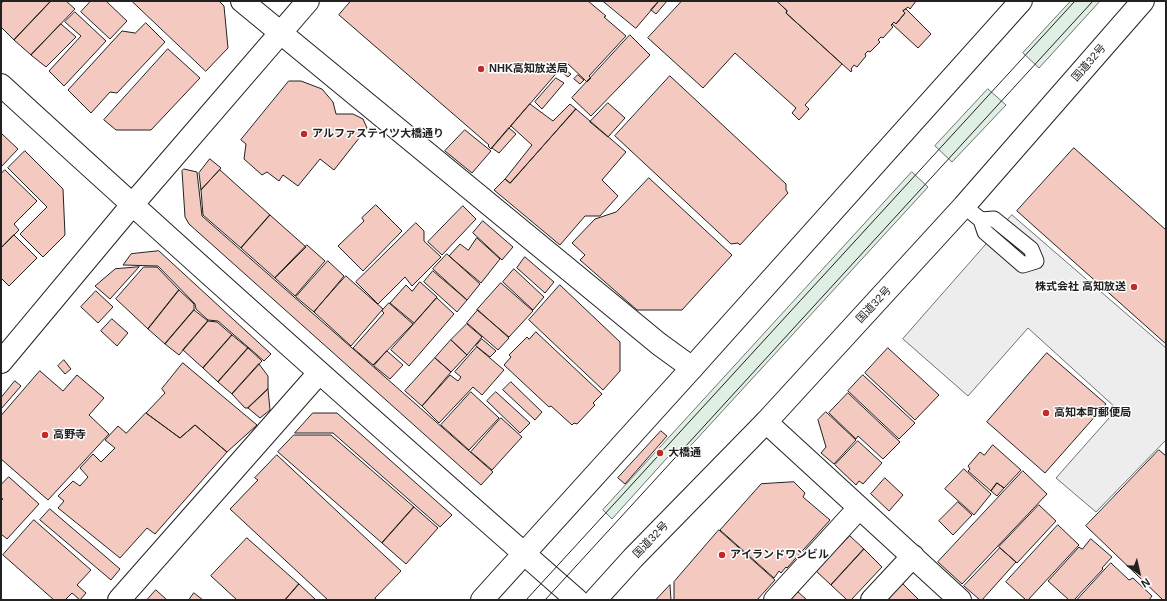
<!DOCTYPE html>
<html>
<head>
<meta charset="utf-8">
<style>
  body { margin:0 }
  #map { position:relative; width:1167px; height:601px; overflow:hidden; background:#fff; font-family:Helvetica,sans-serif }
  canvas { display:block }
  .frame { position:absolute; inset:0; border:2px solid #222; pointer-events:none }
  .north { position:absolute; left:1119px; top:553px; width:40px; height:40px; -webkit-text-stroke:3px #fff; paint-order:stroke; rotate:146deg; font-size:11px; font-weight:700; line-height:16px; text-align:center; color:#222 }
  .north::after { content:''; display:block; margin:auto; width:14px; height:18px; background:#222; clip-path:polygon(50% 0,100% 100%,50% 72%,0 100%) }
</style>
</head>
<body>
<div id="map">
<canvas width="1167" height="601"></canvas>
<div class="frame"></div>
<div class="north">N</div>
</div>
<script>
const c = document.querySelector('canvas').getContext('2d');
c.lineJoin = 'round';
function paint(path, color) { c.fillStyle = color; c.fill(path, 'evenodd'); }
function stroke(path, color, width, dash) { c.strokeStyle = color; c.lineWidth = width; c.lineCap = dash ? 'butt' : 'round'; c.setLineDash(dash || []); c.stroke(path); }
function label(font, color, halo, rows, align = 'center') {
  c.font = font + ' Helvetica,"Noto Sans JP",sans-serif'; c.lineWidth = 3; c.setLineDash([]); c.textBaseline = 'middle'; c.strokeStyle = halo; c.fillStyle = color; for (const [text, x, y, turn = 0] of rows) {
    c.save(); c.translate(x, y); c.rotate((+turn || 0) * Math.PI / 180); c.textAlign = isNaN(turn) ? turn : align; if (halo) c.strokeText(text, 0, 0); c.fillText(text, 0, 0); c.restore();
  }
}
const green = new Path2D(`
  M1071,1h29l-61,67 -16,-15z
  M988,89l18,16 -54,57 -17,-16z
  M912,172l16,15 -245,267 -7,-6 -64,71 -9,-9z`);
const parking = new Path2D(`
  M1012,215l154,133v92l-70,72 -40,-34 61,-69 -89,-81 -60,68 -65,-57z`);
const building = new Path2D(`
  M4,1h47l-37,39 -13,-13v-23z
  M51,1h15l9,8 -44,46 -17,-15z
  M91,1h15l21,20 -17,18 -29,-27z
  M132,1h87l5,5 4,42 -22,23z
  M351,1h237l18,15 -2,1 22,19 -37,40 2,2 -4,4 -21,-20 -75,87 -3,-3 1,-1 -150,-130z
  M603,1h56l-23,27z
  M659,1h8l-11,13 -5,-4z
  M682,1h95l10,10 -1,2 56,51 -37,41 4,4 -10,11 -7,-7 4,-5 -61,-55 -32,35 -55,-50z
  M777,1h139l-6,8 -2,-2 -5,4 2,2 -9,11 -2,-2 -3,3 2,2 -10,11 -2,-1 -3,3 2,2 -10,10 -2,-1 -3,3 1,2 -9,11 -3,-2 -3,4 1,1 -1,2 -65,-59 1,-2z
  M906,9l25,25 -13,14 -26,-24 2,-2 2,2 9,-11 -2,-2z
  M75,12l31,29 -42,45 -15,-15 32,-35 -16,-14z
  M146,23l19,19 -48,51 -7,-1 -19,21 -23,-23 54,-59 13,2z
  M61,24l15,13 -30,30 -15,-12z
  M630,35l20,20 -59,61 -19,-18z
  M168,49l32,29 -49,52h-35l-12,-10z
  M567,71l4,3 -3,3 -4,-3z
  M578,75l6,5 -4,4 -6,-5z
  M670,76l116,108v6l2,3 -48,52 -2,-2 -7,1 -116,-108z
  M556,78l8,5 -22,26 -7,-7z
  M289,81h12l21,8 11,13 3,12h17l10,5 4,9 -33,42 -14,-11 -22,27 -15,-11 -4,6 -12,-9 -5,3 -18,-16 2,-15 -5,-4z
  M608,103l17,15 -17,19 -18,-15z
  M530,104l23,17 17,-17 6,5 -66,74 -5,-4 27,-34 -21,-19z
  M576,109l50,43 -24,28 16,16 -18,20h-15l-25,29 -66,-55 11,-11 5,4z
  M509,128l7,6 -17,19 -7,-5z
  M465,130l26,21 -19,22 -27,-22z
  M1,133l17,16 -17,18z
  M1074,148l92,82v114l-149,-133z
  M25,151l38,38 2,46 -22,22 -23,-23 27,-27 -39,-39z
  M210,159l11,9 -20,22 -2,-17z
  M184,169l13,3 5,44 291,256 -12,13 -292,-261 -4,-7 -3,-46z
  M5,170l32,31 -23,23 5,6 -18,18v-74z
  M220,170l50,45 -29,33 -38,-33 -2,-25z
  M649,178l83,77 -50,55h-45l-57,-50 5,-5 -13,-12 23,-24 21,-7z
  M376,205l26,26 -39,40 -25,-25 26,-25 -2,-3z
  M463,206l13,13 -34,36 -14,-13z
  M270,215l36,32 -31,31 -34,-30z
  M483,221l30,26 -11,13 -29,-27z
  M416,223l8,8v10l17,16 -29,29 -7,-9 -27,27 -22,-22z
  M14,235l23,23 -28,28 -8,-8v-30z
  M477,238l23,21 -19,24 -32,-27 11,-12 8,6z
  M307,245l18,16 -30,35 -20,-18z
  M159,251l112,103 -7,7 -46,-40 -10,-1 -12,-11 -1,-5 -37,-38 -35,-1 8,-11z
  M447,254l33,30 -13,16 -34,-31z
  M525,257l29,25 -9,11 -28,-25z
  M328,261l16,15 -30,36 -18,-15z
  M139,267l-29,32 -15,-13 20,-17z
  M144,267h13l22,23 -31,39 -32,-30z
  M514,269l30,28 -11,13 -30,-28z
  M433,271l34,29 -10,12 -33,-30z
  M346,276l37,33 -32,37 -37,-34z
  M420,282l17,15 -23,26 -24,-20 16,-18 6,6z
  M501,283l32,28 -24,26 -32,-27z
  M560,285l60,57v29l-17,19 -74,-70z
  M179,290l15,14v6l-29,34 -17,-15z
  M96,291l17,16 -15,16 -17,-16z
  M437,298l17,16 -45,52 -18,-16z
  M389,303l24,21 -40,41 -20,-17 31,-35 -2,-2z
  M194,310l14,11 -29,34 -14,-11z
  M478,310l31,28 -11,12 -31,-27z
  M112,319l16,14 -11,13 -16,-15z
  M208,321l9,1 15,13 -29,33 -20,-18z
  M467,324l15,13 -15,18 -16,-15z
  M536,332l66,62 -9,9 2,2 -18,19 -3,-1 -2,2 -21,-19 -2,1 -45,-42 7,-8 -2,-2 18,-18 2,2z
  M232,335l16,13 -30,34 -15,-14z
  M482,339l14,12 -6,6 -14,-11z
  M451,340l16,15 -16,17 -16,-14z
  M477,347l27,23 -22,25 -9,-8 -34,36 -17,-17 28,-31 8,6 3,-4 -6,-5z
  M248,348l14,13 -30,33 -14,-12z
  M888,348l51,47 -24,25 -50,-47z
  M387,351l16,14 -13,14 -16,-13z
  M1047,353l59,51 -61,69 -58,-51z
  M435,358l16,14 -29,34 -17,-15z
  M64,360l7,9 -6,5 -7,-8z
  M183,363l74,62 -30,27 -32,-27 -15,13 -34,-25 19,-20 -3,-4z
  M259,364l9,12v13l-20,19h-3l-13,-14z
  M40,371l23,20 14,-16 27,23 -15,17 20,19 -61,66 -47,-41v-43z
  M863,375l52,48 -16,16 -51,-48z
  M15,381l6,5 -20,23v-11z
  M511,382l31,30 -7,8 -32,-30z
  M268,389l2,21 -10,8 -12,-10z
  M471,392l28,26 -30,32 -28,-25z
  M496,392l34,31 -10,10 -33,-32z
  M848,393l52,49 -17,17 -25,-23 -2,3 -27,-26z
  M826,412l30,28 -22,24 -13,-11 5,-6 -8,-27z
  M146,413l34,25 15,-13 32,27 -72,82 -8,-6 -27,30 -62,-50 6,-7 -6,-5 15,-15 7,5 8,-9 -8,-9 13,-14 8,8 14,-14 -10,-8 13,-14 8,7z
  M313,413h24l115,102 -12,12 -107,-94h-38z
  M501,418l21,19 -30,33 -21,-18z
  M661,431l6,5 -42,48 -7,-6z
  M294,435h37l83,72 -32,36 -104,-91z
  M858,441l24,22 -19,21 -4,-3 -3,4 -21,-20z
  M993,445l28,25 -17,18 -7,-5 -6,8 -23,-20 2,-2 -2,-3 12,-14 4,3z
  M1159,450l7,6v144h-3l-77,-74z
  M277,455l124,116 -26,27 1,2h-48l-98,-91 28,-29 -3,-2z
  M964,469l27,25 -17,21 -29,-26z
  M1023,471l24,23 -85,90 -24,-22z
  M9,477l30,27 -32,35 -6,-5v-33l2,-2 -2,-1v-13z
  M885,478l18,17 -14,16 -18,-17z
  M794,482l11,11 -2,4 27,23 -43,48 -1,-1 -5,6 -2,-2 -5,7 -54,-48 41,-46z
  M997,483l7,5 -7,8 -6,-5z
  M958,502l14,13 -19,20 -14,-14z
  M1039,505l17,16 -39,42 -18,-16z
  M414,507l24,21 -32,36 -24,-21z
  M50,509l70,60 -9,11 -71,-60z
  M34,520l57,50 -14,15 9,8 -6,7 -8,-7 -7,7h-11l-51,-45z
  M1058,525l21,20 -51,55h-2l-20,-18z
  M719,530l56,50 -18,20h-83v-18z
  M850,536l14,13 -33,36 -15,-14z
  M247,538l52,46 -14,16h-48l-26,-24z
  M1091,539l21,18 -10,11 1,1 -29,31h-5l-21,-19 31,-34 3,2z
  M1000,548l16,14 -34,38h-2l-16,-14z
  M864,549l18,18 -31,33h-4l-16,-15z
  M1111,563l18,17 4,-2 19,18 -3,4h-72z
  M901,582l18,18h-35z
  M299,584l17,16h-31z
  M670,585l1,15h-15z
  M156,590l11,10h-20z
  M797,591l10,9h-18z
  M194,593l9,7h-14z`);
const service = new Path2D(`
  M964,206l17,14 4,12 38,33 13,-4 -5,-12 -37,-30 -13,1`);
const minor = new Path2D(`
  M242,1l417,343 33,24
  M766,422l194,178
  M119,600l200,-227
  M775,600l84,-92
  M872,600l41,-44`);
const tertiary = new Path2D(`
  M1,85c190,174 382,345 576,515
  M1,362l131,-157 176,-204`);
const trunk = new Path2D(`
  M482,600l210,-232 329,-367
  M595,600l38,-42 133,-136 198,-216 179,-205`);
const tram = new Path2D(`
  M526,600l549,-599
  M545,600l548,-599`);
const markers = [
  [481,69,4,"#c62828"],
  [304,134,4,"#c62828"],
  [1134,287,4,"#c62828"],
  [1046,413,4,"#c62828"],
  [45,435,4,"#c62828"],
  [660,453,4,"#c62828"],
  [722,555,4,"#c62828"]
];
const streetNames = [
  ["国道32号",1089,63,-49],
  ["国道32号",874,305,-47],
  ["国道32号",651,540,-46]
];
const poiNames = [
  ["NHK高知放送局",489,69],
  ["アルファステイツ大橋通り",312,134],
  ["株式会社 高知放送",1126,287,"right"],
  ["高知本町郵便局",1054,413],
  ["高野寺",53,435],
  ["大橋通",668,453],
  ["アイランドワンビル",730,555]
];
paint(green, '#e0efe3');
stroke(green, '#6f6f6f', 1);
paint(parking, '#ededed');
stroke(parking, '#6f6f6f', 1);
paint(building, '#f3c9c0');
stroke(building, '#222', 1);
stroke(service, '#222', 17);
stroke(minor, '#222', 24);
stroke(tertiary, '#222', 24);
stroke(trunk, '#222', 24);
stroke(service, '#fff', 15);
stroke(minor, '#fff', 22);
stroke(tertiary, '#fff', 22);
stroke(trunk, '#fff', 22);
stroke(tram, '#222', 1);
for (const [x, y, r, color] of markers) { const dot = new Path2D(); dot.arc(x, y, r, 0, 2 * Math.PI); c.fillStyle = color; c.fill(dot); stroke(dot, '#fff', 1.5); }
label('11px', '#222', '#fff', streetNames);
label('bold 11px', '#222', '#fff', poiNames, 'left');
</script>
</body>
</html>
